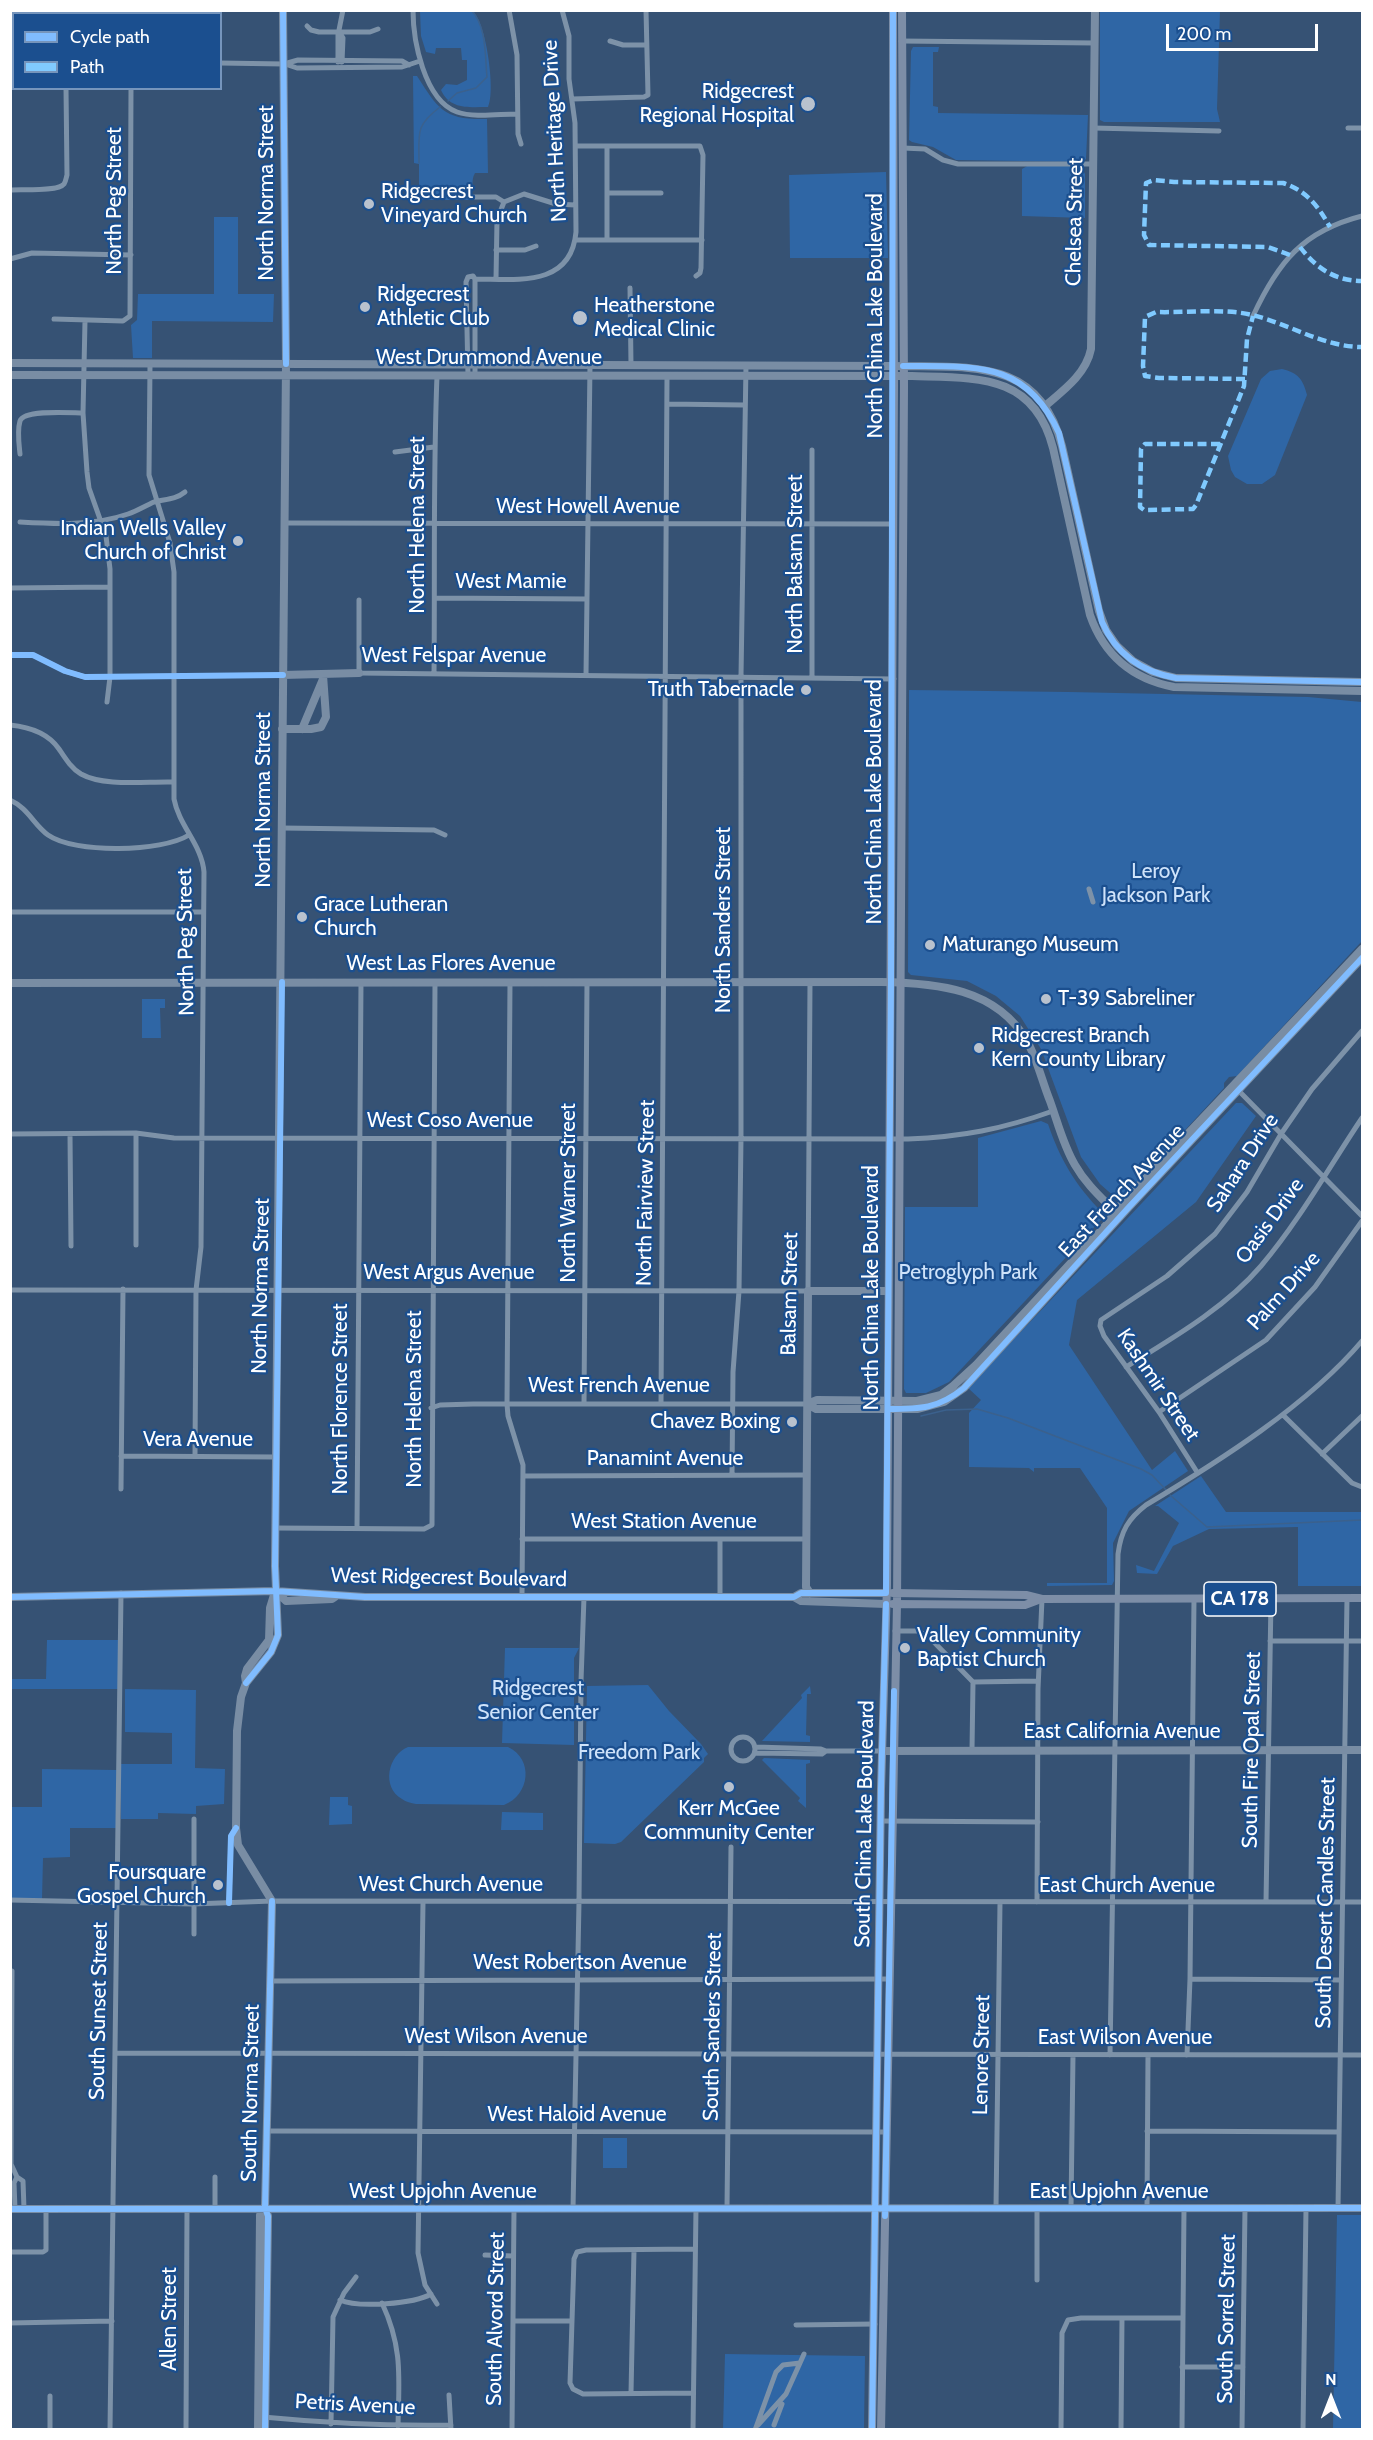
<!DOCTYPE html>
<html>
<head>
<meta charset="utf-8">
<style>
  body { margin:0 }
  #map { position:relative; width:1373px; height:2440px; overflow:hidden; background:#365274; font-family:Cabin,sans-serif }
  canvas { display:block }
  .frame { position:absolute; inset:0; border:12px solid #fff; pointer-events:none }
  .legend { position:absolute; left:12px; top:12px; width:210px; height:78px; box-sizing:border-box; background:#1b4f8f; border:2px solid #7695bc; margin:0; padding:8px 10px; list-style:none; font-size:18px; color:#fff }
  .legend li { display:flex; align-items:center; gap:12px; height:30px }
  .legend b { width:30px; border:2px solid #7695bc }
  .north { position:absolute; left:1301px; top:2368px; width:60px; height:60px; -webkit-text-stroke:4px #1b4f8f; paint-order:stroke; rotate:0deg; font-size:16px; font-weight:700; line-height:24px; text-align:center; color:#fff }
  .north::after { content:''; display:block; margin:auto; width:21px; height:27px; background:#fff; clip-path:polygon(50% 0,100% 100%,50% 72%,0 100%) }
  .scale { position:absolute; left:1166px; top:24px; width:152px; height:27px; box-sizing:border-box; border:3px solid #fff; border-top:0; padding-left:8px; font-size:18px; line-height:21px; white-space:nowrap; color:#fff; -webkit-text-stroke:4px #1b4f8f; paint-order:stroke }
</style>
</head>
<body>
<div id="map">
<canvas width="1373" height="2440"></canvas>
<div class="frame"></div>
<ul class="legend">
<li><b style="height:8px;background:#80bcff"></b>Cycle path</li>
<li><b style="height:8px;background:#80caff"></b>Path</li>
</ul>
<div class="north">N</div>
<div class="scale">200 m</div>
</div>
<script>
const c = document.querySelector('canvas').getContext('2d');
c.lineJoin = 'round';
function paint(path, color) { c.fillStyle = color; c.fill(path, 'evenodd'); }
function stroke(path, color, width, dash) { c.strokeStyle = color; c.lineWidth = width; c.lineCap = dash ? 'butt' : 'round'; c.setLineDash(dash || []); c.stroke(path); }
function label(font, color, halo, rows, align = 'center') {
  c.font = font + ' Cabin,sans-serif'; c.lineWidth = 4.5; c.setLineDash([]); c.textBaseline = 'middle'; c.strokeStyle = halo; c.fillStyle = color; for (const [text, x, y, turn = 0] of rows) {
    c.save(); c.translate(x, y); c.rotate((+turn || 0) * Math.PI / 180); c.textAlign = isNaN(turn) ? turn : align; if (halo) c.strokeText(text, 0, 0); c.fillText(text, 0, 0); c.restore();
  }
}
const green = new Path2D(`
  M420,11h53c13,12 23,80 15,96 -19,0 -38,3 -47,-17l5,-6 11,1 10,-5v-20h-5l-1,-12h-25l-1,6 -9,-2 -5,-16z
  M1100,11h120l-3,98 3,13h-116l-4,-2z
  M913,47h26l-1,5h-5v54l5,1v6l150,2 -2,44 -4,3 -126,-2 -23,-13 -21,-5 -3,-2 2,-89z
  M413,76h4c22,34 27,44 70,43l1,54h-13c-5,8 0,18 -5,27h-51v-36l-5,-1z
  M1029,165l52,1 4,8v44l-63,-2v-47z
  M886,172l2,86h-98l-1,-83z
  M214,217h24v77h36l-1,28 -121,-1v37h-19l-2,-33 6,-5 1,-26h76z
  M1282,369c16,4 21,10 25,26l-32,80 -13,9h-15l-12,-7 -4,-7 -3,-14 33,-77 9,-8z
  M909,690l160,2 239,5 54,5v239l-125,135 -8,1 -5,6v5l-102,110h-6l-16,-14 -19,-27 -40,-108 -21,-33 -24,-20 -29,-15 -56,-6 -3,-3z
  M142,999h23v9h-5l1,30h-19z
  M1236,1103h6l14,13 -60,86 -119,98 -8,45 83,125 23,-19 13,20 -59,40 -16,32 1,38 -2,4 -65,1v-3h60v-75l-27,-40h-46v4l-5,-4 -60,-1v-54l12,-13 -13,-12z
  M1041,1121l7,3c12,35 27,61 54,88v7l-153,163 -23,11h-20l-2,-4 1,-182h73v-69z
  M1201,1476l25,36h136v74h-64v-59l-89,2 -36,17 -16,28 -20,-1 -1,-8 18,6 25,-48 -21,-17h-3z
  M47,1640h72v49h-108v-10h35z
  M505,1648h74l-5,10v87l-72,-2z
  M648,1685l21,26 32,33 7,10 -4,4v4l-83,80 -6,2 -31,-1 3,-157z
  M810,1686l1,8h-4l-1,41 4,1v6l-48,-1 40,-43 -1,-3z
  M125,1689l71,1 -1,78 30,1 -1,35 -28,2v8l-38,-1v6h-37v-55h51v-31l-47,-1z
  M408,1747h100c26,12 22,48 -4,58l-88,-1c-5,-1 -10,-2 -14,-5 -21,-12 -14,-44 6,-52z
  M764,1758l46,2v3l-4,1v44l-8,-7 2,-3 -38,-38z
  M42,1769l75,1 -1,58h-46v29l-27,1 -1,41h-31v-92h31z
  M330,1797h18v8l4,1v18l-23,1z
  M502,1812l41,1v17h-42z
  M603,2138h24v30h-24z
  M1337,2215h25v214h-29z
  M725,2354l140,2 -1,73 -141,1z`);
const stream = new Path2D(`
  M471,10c16,16 14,47 16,67l-10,10
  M448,101l9,-8 19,-5
  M419,163c0,-30 -4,-37 21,-56
  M921,1416l25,-6 31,-1 31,9 133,51 11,6 15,16
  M1170,1495l37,32 155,-7`);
const street = new Path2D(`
  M413,10c0,30 11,90 44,102 17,6 42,2 60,2
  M509,10l8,45 1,79 3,10
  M307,26l4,4 8,2h51l8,-3
  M339,32l4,6 -1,24
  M610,41l13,4h23
  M901,41l194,2
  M338,62v-27l5,-25
  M10,63h4
  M220,63l64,1 14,-4 104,1 7,4
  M285,64l12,4 105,-1 18,-6
  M572,99l72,-2 4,-2 -2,-85
  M1093,128l126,3
  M1348,128h14
  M576,146h124l3,9 -2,113 -1,5 -4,3
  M903,148l22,1 18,11 15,4h135
  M10,190c11,-1 48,2 54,-6 2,-3 2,-6 3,-9l-1,-87
  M607,193h54
  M472,197h24l8,5
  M504,202l20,-8 32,10 19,1
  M575,240h127
  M607,240v-94
  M496,250h29l11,-4
  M10,259l22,-6 99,2
  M475,279c41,0 96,9 101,-47l-1,-109 -6,-44v-43l-7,-26
  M496,279l1,-59 7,-18
  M630,288l1,77
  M1253,316c25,-54 50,-85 109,-100
  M54,319l69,2 7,-5 1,-228
  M85,321l-2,92 4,59 2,16 17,48 4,33v108l-3,25
  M150,365l-1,110 21,68 4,29v227c5,27 28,46 30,73l-3,375 -5,43 -1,166
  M468,376l-2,-94 2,-5 5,-1 2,3v97
  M667,404l77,1
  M395,452l39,-5
  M20,454c-1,-10 -3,-23 0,-33 4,-12 52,-8 63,-8
  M20,522c35,2 74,4 108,-8 9,-3 17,-8 26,-12 11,-3 21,-2 31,-10
  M284,523l609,1
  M10,588l100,-1
  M435,598l152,1
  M359,600v73l535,6
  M10,655h23l32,16 20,6 198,-2
  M434,674c1,-100 -1,-199 3,-298
  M586,675l4,-310
  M812,678v-228
  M10,725c20,2 38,8 49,24 6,9 12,19 22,25 23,13 66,7 93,8
  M10,800c18,8 24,25 38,35 27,19 114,17 141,0
  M282,828l152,2 11,5
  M1089,889l4,13
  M10,912h193
  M510,982l-3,422 1,12 15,49 -1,131
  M1237,1089l125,127
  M10,1134l126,-1 38,5 734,1c53,-2 95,-10 145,-28
  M70,1134l1,112
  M136,1245v-112
  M10,1290l798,1 2,-309
  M1126,1367c47,-29 99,-59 135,-101 39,-46 68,-99 101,-148
  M584,1404l3,-422
  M661,1404l6,-1027
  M431,1408l9,-3 33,-1h334
  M1159,1412l107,-72 49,-53 47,-66
  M1283,1415l69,68 10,4
  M1322,1454l40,-38
  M121,1456l155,1
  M1197,1472l-38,-60 -55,-76 -4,-10 1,-6 66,-44 48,-42 32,-42 34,-58 31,-45 50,-58
  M732,1475l1,-103 6,-81 2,-153v-462l5,-311
  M523,1476l283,-1
  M121,1489l2,-200
  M275,1528l149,1 8,-4 3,-543
  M357,1528l4,-546
  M522,1539h284
  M720,1597v-58
  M895,1631h22l10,4 46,47 -1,68
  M1270,1641h92
  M973,1682l65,-1
  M731 1749a12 12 0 1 1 24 0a12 12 0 1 1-24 0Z
  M756,1747l65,2 5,2
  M756,1753l66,1 4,-3h56
  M194,1819v115
  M881,1821l157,1
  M10,1900l183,4 79,-3 1090,1
  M423,1902l-5,351 7,32 12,19
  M1037,1902l1,-213 4,-90
  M1266,1902l5,-303
  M229,1903l2,-67 4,-7
  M12,1971l-1,193 6,13 6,4 1,28
  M1190,1979l150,1
  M270,1981l619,-2
  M115,2053l1247,2
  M1110,2055l8,-501c3,-23 10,-35 28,-49 72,-43 162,-100 216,-164
  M1187,2055l3,-76 4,-380
  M267,2131l620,1
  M1147,2131l191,1
  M215,2208v-31
  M727,2208l4,-361
  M996,2208l4,-306
  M1037,2208v72
  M1071,2208l2,-153
  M1147,2208l1,-153
  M1338,2208l9,-610
  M15,2209l-1,-26 3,-6
  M573,2209l6,-307 2,-221 3,-84
  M10,2252h33l3,-2v-41
  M485,2255l28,1
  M340,2300c18,8 74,4 91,-6
  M382,2303c21,45 17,75 16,123
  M513,2321h58
  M10,2323l102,-2
  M796,2325l79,-1
  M1182,2367h61
  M631,2393l3,-143
  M693,2393l-110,1 -10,-5 -3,-6 4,-124 3,-7 9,-2 109,-1
  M449,2395l2,35
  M50,2396v34
  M263,2417c62,6 124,9 188,8
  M331,2424l2,-107 11,-24 12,-16
  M758,2425l28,-31 14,-31
  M774,2425l8,-21
  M110,2430l11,-837
  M186,2430l1,-222
  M512,2430l2,-221
  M693,2430l3,-222
  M755,2430l21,-58 7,-7 17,-2 4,-9
  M1061,2430l1,-97 6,-13 13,-2h102
  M1121,2430l1,-112
  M1182,2430l2,-222
  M1242,2430l3,-222
  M1303,2430l3,-222`);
const secondary = new Path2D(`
  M10,363l884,3c73,2 145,-10 168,80l37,165 7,19 11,16 16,15 20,11 23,6 186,4
  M10,375l902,1c64,2 122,-3 141,72l37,167c14,40 42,64 84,72l188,4
  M1045,406c19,-16 41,-32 46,-57l4,-339
  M283,675l76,-2
  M282,729h29l10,-2 5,-10 -3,-42
  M302,729l21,-50
  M10,983l871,-1c55,1 115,6 146,59 10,18 15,40 23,60 8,22 13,44 25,64 12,21 29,35 45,52
  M807,1404l9,5h102l26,-7 20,-14 165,-181 233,-249
  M807,1404l10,-4 100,1 24,-6 12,-9 23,-21 132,-142 7,-12 247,-262
  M277,1592l9,9 46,-2 3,-2
  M810,1593l-4,-6 2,-296h80
  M10,1597l265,-6 90,6h429l7,-4h85
  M794,1597l7,4 85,3
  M246,1683l25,-31 7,-17 -3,-69 11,-1202 -3,-354
  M882,1751l480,-1
  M10,2209l1352,-1
  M258,2430l2,-215 5,-7
  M265,2430l3,-214 -3,-8 7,-307 -34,-56 -2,-17 1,-97 4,-34 5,-14 -1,-7 2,-7 22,-29 1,-32 4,-13`);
const primary = new Path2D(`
  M893,1593l133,2 16,4 320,-1
  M893,1604l132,1 16,-6
  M872,2430l9,-641 6,-204 7,-1200 -1,-375
  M881,2430l16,-826 7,-1218 -2,-376`);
const quiet = new Path2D(`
  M1300,247c16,21 35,34 62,34
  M1290,255l-22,-8 -119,-2 -5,-10 2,-52 8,-3 20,2 109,1c24,8 35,23 47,44
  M1245,379l-86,-1 -14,-2 -2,-10 2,-49 11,-5c29,1 68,-4 96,3 38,9 71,32 110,32
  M1220,444h-75l-4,5 -1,58 4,3 49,-1 3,-4 48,-119 3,-47 6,-23`);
const cycleway = new Path2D(`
  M283,10l3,354
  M903,366c71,1 122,-7 156,67l43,189c14,32 40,50 74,56l186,4
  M10,655h23l32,16 20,6 198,-2
  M888,1409c32,0 50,0 76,-21l165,-181 233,-249
  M10,1597l265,-6 90,6h429l7,-4h85l5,-611 2,-972
  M246,1683l25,-31 7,-17 -3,-69 7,-584
  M229,1903l2,-67 5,-8
  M10,2209l1352,-1
  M885,2216l9,-525
  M265,2430l3,-214 -3,-8 7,-307
  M872,2430l9,-641 5,-185`);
const markers = [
  [808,104,8,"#b9c2ce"],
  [369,204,6,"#b9c2ce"],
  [365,307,6,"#b9c2ce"],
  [580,318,8,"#b9c2ce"],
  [238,541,6,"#b9c2ce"],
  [806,690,6,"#b9c2ce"],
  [302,917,6,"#b9c2ce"],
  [930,945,6,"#b9c2ce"],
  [1046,999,6,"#b9c2ce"],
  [979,1048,6,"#b9c2ce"],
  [792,1422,6,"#b9c2ce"],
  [905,1648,6,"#b9c2ce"],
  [729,1787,6,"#b9c2ce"],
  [218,1885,6,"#b9c2ce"]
];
const shields = [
  [1240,1599,72]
];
const shieldNames = [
  ["CA 178",1240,1599]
];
const poiNames = [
  ["Ridgecrest",794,92,"right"],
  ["Regional Hospital",794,116,"right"],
  ["Ridgecrest",381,192],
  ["Vineyard Church",381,216],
  ["Ridgecrest",377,295],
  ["Athletic Club",377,319],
  ["Heatherstone",594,306],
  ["Medical Clinic",594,330],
  ["Indian Wells Valley",226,529,"right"],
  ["Church of Christ",226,553,"right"],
  ["Truth Tabernacle",794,690,"right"],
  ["Grace Lutheran",314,905],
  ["Church",314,929],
  ["Maturango Museum",942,945],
  ["T-39 Sabreliner",1058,999],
  ["Ridgecrest Branch",991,1036],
  ["Kern County Library",991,1060],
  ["Chavez Boxing",780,1422,"right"],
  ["Valley Community",917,1636],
  ["Baptist Church",917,1660],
  ["Kerr McGee",729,1809,"center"],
  ["Community Center",729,1833,"center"],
  ["Foursquare",206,1873,"right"],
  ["Gospel Church",206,1897,"right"]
];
const streetNames = [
  ["North Heritage Drive",555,131,-93],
  ["North Norma Street",267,193,-90],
  ["North Peg Street",115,201,-90],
  ["Chelsea Street",1075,222,-89],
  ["North China Lake Boulevard",876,316,-90],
  ["West Drummond Avenue",489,358],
  ["West Howell Avenue",588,507],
  ["North Helena Street",418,525,-90],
  ["North Balsam Street",796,564,-90],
  ["West Mamie",511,582],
  ["West Felspar Avenue",454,656],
  ["North Norma Street",264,800,-90],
  ["North China Lake Boulevard",875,802,-90],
  ["North Sanders Street",724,920,-90],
  ["North Peg Street",186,942,-91],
  ["West Las Flores Avenue",451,964],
  ["West Coso Avenue",450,1121],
  ["Sahara Drive",1243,1163,-57],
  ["East French Avenue",1122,1191,-47],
  ["North Warner Street",569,1193,-90],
  ["North Fairview Street",646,1193,-89],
  ["Oasis Drive",1270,1221,-54],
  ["West Argus Avenue",449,1273],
  ["North Norma Street",261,1286,-89],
  ["North China Lake Boulevard",872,1288,-90],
  ["Palm Drive",1284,1291,-48],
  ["Balsam Street",790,1294,-89],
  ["Kashmir Street",1158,1385,56],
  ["West French Avenue",619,1386],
  ["North Florence Street",341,1399,-90],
  ["North Helena Street",415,1399,-90],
  ["Vera Avenue",198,1440],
  ["Panamint Avenue",665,1459],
  ["West Station Avenue",664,1522],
  ["West Ridgecrest Boulevard",449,1578,1],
  ["East California Avenue",1122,1732],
  ["South Fire Opal Street",1252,1750,-89],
  ["South China Lake Boulevard",865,1824,-89],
  ["West Church Avenue",451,1885],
  ["East Church Avenue",1127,1886],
  ["South Desert Candles Street",1326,1903,-89],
  ["West Robertson Avenue",580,1963],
  ["South Sunset Street",99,2011,-89],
  ["South Sanders Street",713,2027,-89],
  ["West Wilson Avenue",496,2037],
  ["East Wilson Avenue",1125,2038],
  ["Lenore Street",982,2055,-89],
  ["South Norma Street",251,2093,-89],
  ["West Haloid Avenue",577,2115],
  ["West Upjohn Avenue",443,2192],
  ["East Upjohn Avenue",1119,2192],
  ["Allen Street",170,2319,-90],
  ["South Alvord Street",496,2319,-89],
  ["South Sorrel Street",1227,2319,-89],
  ["Petris Avenue",355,2405,3]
];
const parkNames = [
  ["Leroy",1156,872],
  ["Jackson Park",1156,896],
  ["Petroglyph Park",968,1273],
  ["Ridgecrest",538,1689],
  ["Senior Center",538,1713],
  ["Freedom Park",639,1753]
];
paint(green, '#2f66a5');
stroke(stream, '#3b618d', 1.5);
stroke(street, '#7d92a8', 5);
stroke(secondary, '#798da4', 8);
stroke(primary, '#7d8ea7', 8);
stroke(quiet, '#80caff', 4.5, [9, 4.5]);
stroke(cycleway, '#80bcff', 6);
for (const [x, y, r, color] of markers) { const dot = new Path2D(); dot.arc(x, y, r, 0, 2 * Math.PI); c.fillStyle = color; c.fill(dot); stroke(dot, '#1b4f8f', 2); }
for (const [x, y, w] of shields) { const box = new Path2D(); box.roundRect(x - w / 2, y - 17, w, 34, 4.5); c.fillStyle = '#1b4f8f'; c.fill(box); stroke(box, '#fff', 1.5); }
label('bold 20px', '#fff', null, shieldNames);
label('21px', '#fff', '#1b4f8f', poiNames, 'left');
label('21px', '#fff', '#1b4f8f', streetNames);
label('21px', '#cfe3fa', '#1b4f8f', parkNames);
</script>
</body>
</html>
